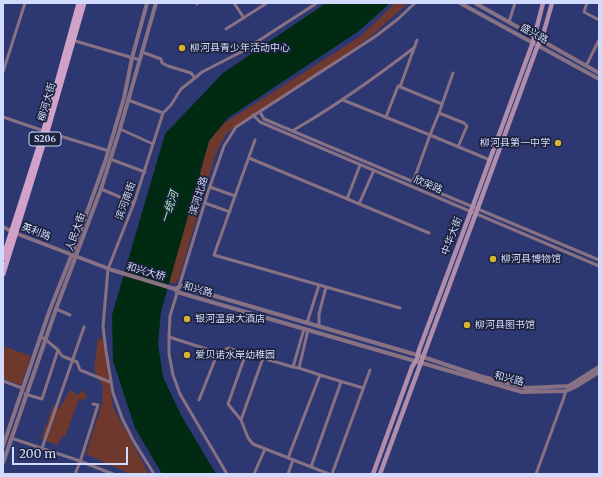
<!DOCTYPE html>
<html>
<head>
<meta charset="utf-8">
<style>
  body { margin:0 }
  #map { position:relative; width:602px; height:477px; overflow:hidden; background:#2d3772; font-family:Merriweather,serif }
  canvas { display:block }
  .frame { position:absolute; inset:0; border:4px solid #d1dbfe; pointer-events:none }
  .scale { position:absolute; left:12px; top:447px; width:116px; height:18px; box-sizing:border-box; border:2px solid #d1dbfe; border-top:0; padding-left:5px; font-size:12px; line-height:14px; white-space:nowrap; color:#d1dbfe; -webkit-text-stroke:3px #1d223d; paint-order:stroke }
</style>
</head>
<body>
<div id="map">
<canvas width="602" height="477"></canvas>
<div class="frame"></div>
<div class="scale">200 m</div>
</div>
<script>
const c = document.querySelector('canvas').getContext('2d');
c.lineJoin = 'round';
function paint(path, color) { c.fillStyle = color; c.fill(path, 'evenodd'); }
function stroke(path, color, width, dash) { c.strokeStyle = color; c.lineWidth = width; c.lineCap = dash ? 'butt' : 'round'; c.setLineDash(dash || []); c.stroke(path); }
function label(font, color, halo, rows, align = 'center') {
  c.font = font + ' Merriweather,"Noto Sans SC",serif'; c.lineWidth = 3.5; c.setLineDash([]); c.textBaseline = 'middle'; c.strokeStyle = halo; c.fillStyle = color; for (const [text, x, y, turn = 0] of rows) {
    c.save(); c.translate(x, y); c.rotate((+turn || 0) * Math.PI / 180); c.textAlign = isNaN(turn) ? turn : align; if (halo) c.strokeText(text, 0, 0); c.fillText(text, 0, 0); c.restore();
  }
}
const green = new Path2D(`
  M395,3h13l-38,34 -37,26 -94,61 -13,10 -10,19 -37,125 -4,6 -6,-2 40,-141 14,-17 138,-88z
  M98,337l6,4 9,66 36,67h-19l-44,-20 16,-51 1,-16 -9,-18z
  M3,346l28,10 -10,29 -18,-6z
  M70,390l8,5 4,-5 5,6 -2,4 -6,-1 -14,38 -3,-1 -3,7 -2,2 -16,-6 12,-33 6,3z`);
const water = new Path2D(`
  M326,3h64l-31,28 -131,87 -19,23 -48,171 -3,32 5,33 18,38 35,59h-54l-27,-46 -22,-67 -1,-46 53,-181 58,-61z`);
const minor = new Path2D(`
  M234,3l10,15
  M587,3l-3,9 15,8
  M197,4v-1
  M509,22l6,-19
  M226,29l41,-26
  M72,40l68,20
  M142,52l19,7 1,4 6,3 23,7 4,5
  M586,66l13,-26
  M3,72l22,-69
  M453,73l-14,40 -9,22 60,25
  M400,87l17,-47
  M128,100l35,13
  M343,100l87,35 -17,47
  M260,112l4,7 335,141
  M439,113l25,10 3,3 -9,21
  M253,115l7,7 339,144
  M3,117l44,15 62,19
  M386,117l12,-31 44,18
  M120,129l33,15
  M292,131c44,-25 84,-54 123,-84
  M255,140l-41,115 186,53
  M249,158l180,75
  M110,159l35,13
  M210,187l25,9
  M101,189l33,14
  M347,199l13,-34
  M205,203l25,9
  M359,204l15,-34
  M56,309l14,6
  M307,323l12,-38
  M319,327v-13l7,-27
  M40,337l5,2 13,11 4,6 15,6 3,8 30,12
  M169,337l50,16 9,-5 65,19 6,1 21,7 43,13
  M246,353l-18,51 13,16 7,18 5,6 76,30
  M293,367l11,-38
  M299,368l9,-38
  M3,381l19,7
  M25,394l17,5 16,-49
  M199,400l19,-48
  M241,420l22,-62
  M11,438l66,22 36,14
  M42,448l42,-121
  M288,458l32,-83
  M311,467l30,-85
  M75,474l5,-12 18,-57 -5,-1
  M154,474l-21,-34 -11,-22 -9,-25 -7,-42 -3,-25 5,-57 26,-66 29,-90 8,-8 10,-16 14,-11 7,-6 39,-20 76,-49
  M227,474l-47,-80 -7,-19 -4,-21v-17l1,-21 38,-124 16,-46 12,-19 140,-91 22,-17 17,-16
  M254,474l11,-25
  M288,474l5,-14
  M332,474l38,-104
  M536,474l27,-74 3,-10`);
const tertiary = new Path2D(`
  M460,3l139,76
  M475,3l124,70
  M3,227l12,6 97,37 63,19
  M175,289l2,3 345,100 44,-1 9,-4 24,-15
  M175,289l6,-3 236,69 63,21 46,12 43,-2 30,-19
  M3,446l46,-134 23,-58 33,-92 19,-64 8,-40 15,-55
  M3,463l53,-154 45,-120 19,-60 36,-126`);
const secondary = new Path2D(`
  M373,474l39,-107 5,-8 2,-9 52,-139 62,-169 10,-39
  M380,474l156,-424 7,-15 9,-32`);
const primary = new Path2D(`
  M3,258l39,-121 37,-134
  M3,274l44,-142 37,-129`);
const markers = [
  [182,48,4,"#d7b434"],
  [558,143,4,"#d7b434"],
  [493,259,4,"#d7b434"],
  [187,319,4,"#d7b434"],
  [467,325,4,"#d7b434"],
  [187,355,4,"#d7b434"]
];
const shields = [
  [45,139,32]
];
const shieldNames = [
  ["S206",45,139]
];
const streetNames = [
  ["盛兴路",534,34,29],
  ["柳河大街",47,102,-74],
  ["欣荣路",428,185,23],
  ["滨河北路",199,196,-73],
  ["滨河南街",126,201,-70],
  ["英利路",36,232,21],
  ["人民大街",76,232,-70],
  ["中华大街",452,236,-69],
  ["和兴大桥",146,272,16],
  ["和兴路",198,290,16],
  ["和兴路",509,379,14]
];
const poiNames = [
  ["柳河县青少年活动中心",190,48],
  ["柳河县第一中学",550,143,"right"],
  ["柳河县博物馆",501,259],
  ["银河温泉大酒店",195,319],
  ["柳河县图书馆",475,325],
  ["爱贝诺水岸幼稚园",195,355]
];
const waterNames = [
  ["一统河",170,207,-72]
];
paint(green, '#6f382c');
paint(water, '#002b12');
stroke(minor, '#877183', 3);
stroke(tertiary, '#877183', 4);
stroke(secondary, '#b08daa', 4.5);
stroke(primary, '#d0a2c7', 5);
for (const [x, y, r, color] of markers) { const dot = new Path2D(); dot.arc(x, y, r, 0, 2 * Math.PI); c.fillStyle = color; c.fill(dot); stroke(dot, '#1d223d', 1.5); }
for (const [x, y, w] of shields) { const box = new Path2D(); box.roundRect(x - w / 2, y - 7, w, 14, 3); c.fillStyle = '#1d223d'; c.fill(box); stroke(box, '#d1dbfe', 1); }
label('bold 9px', '#d1dbfe', null, shieldNames);
label('10px', '#d1dbfe', '#1d223d', streetNames);
label('10px', '#d1dbfe', '#1d223d', poiNames, 'left');
label('italic 11px', '#9ef1b6', '#1d223d', waterNames);
</script>
</body>
</html>
